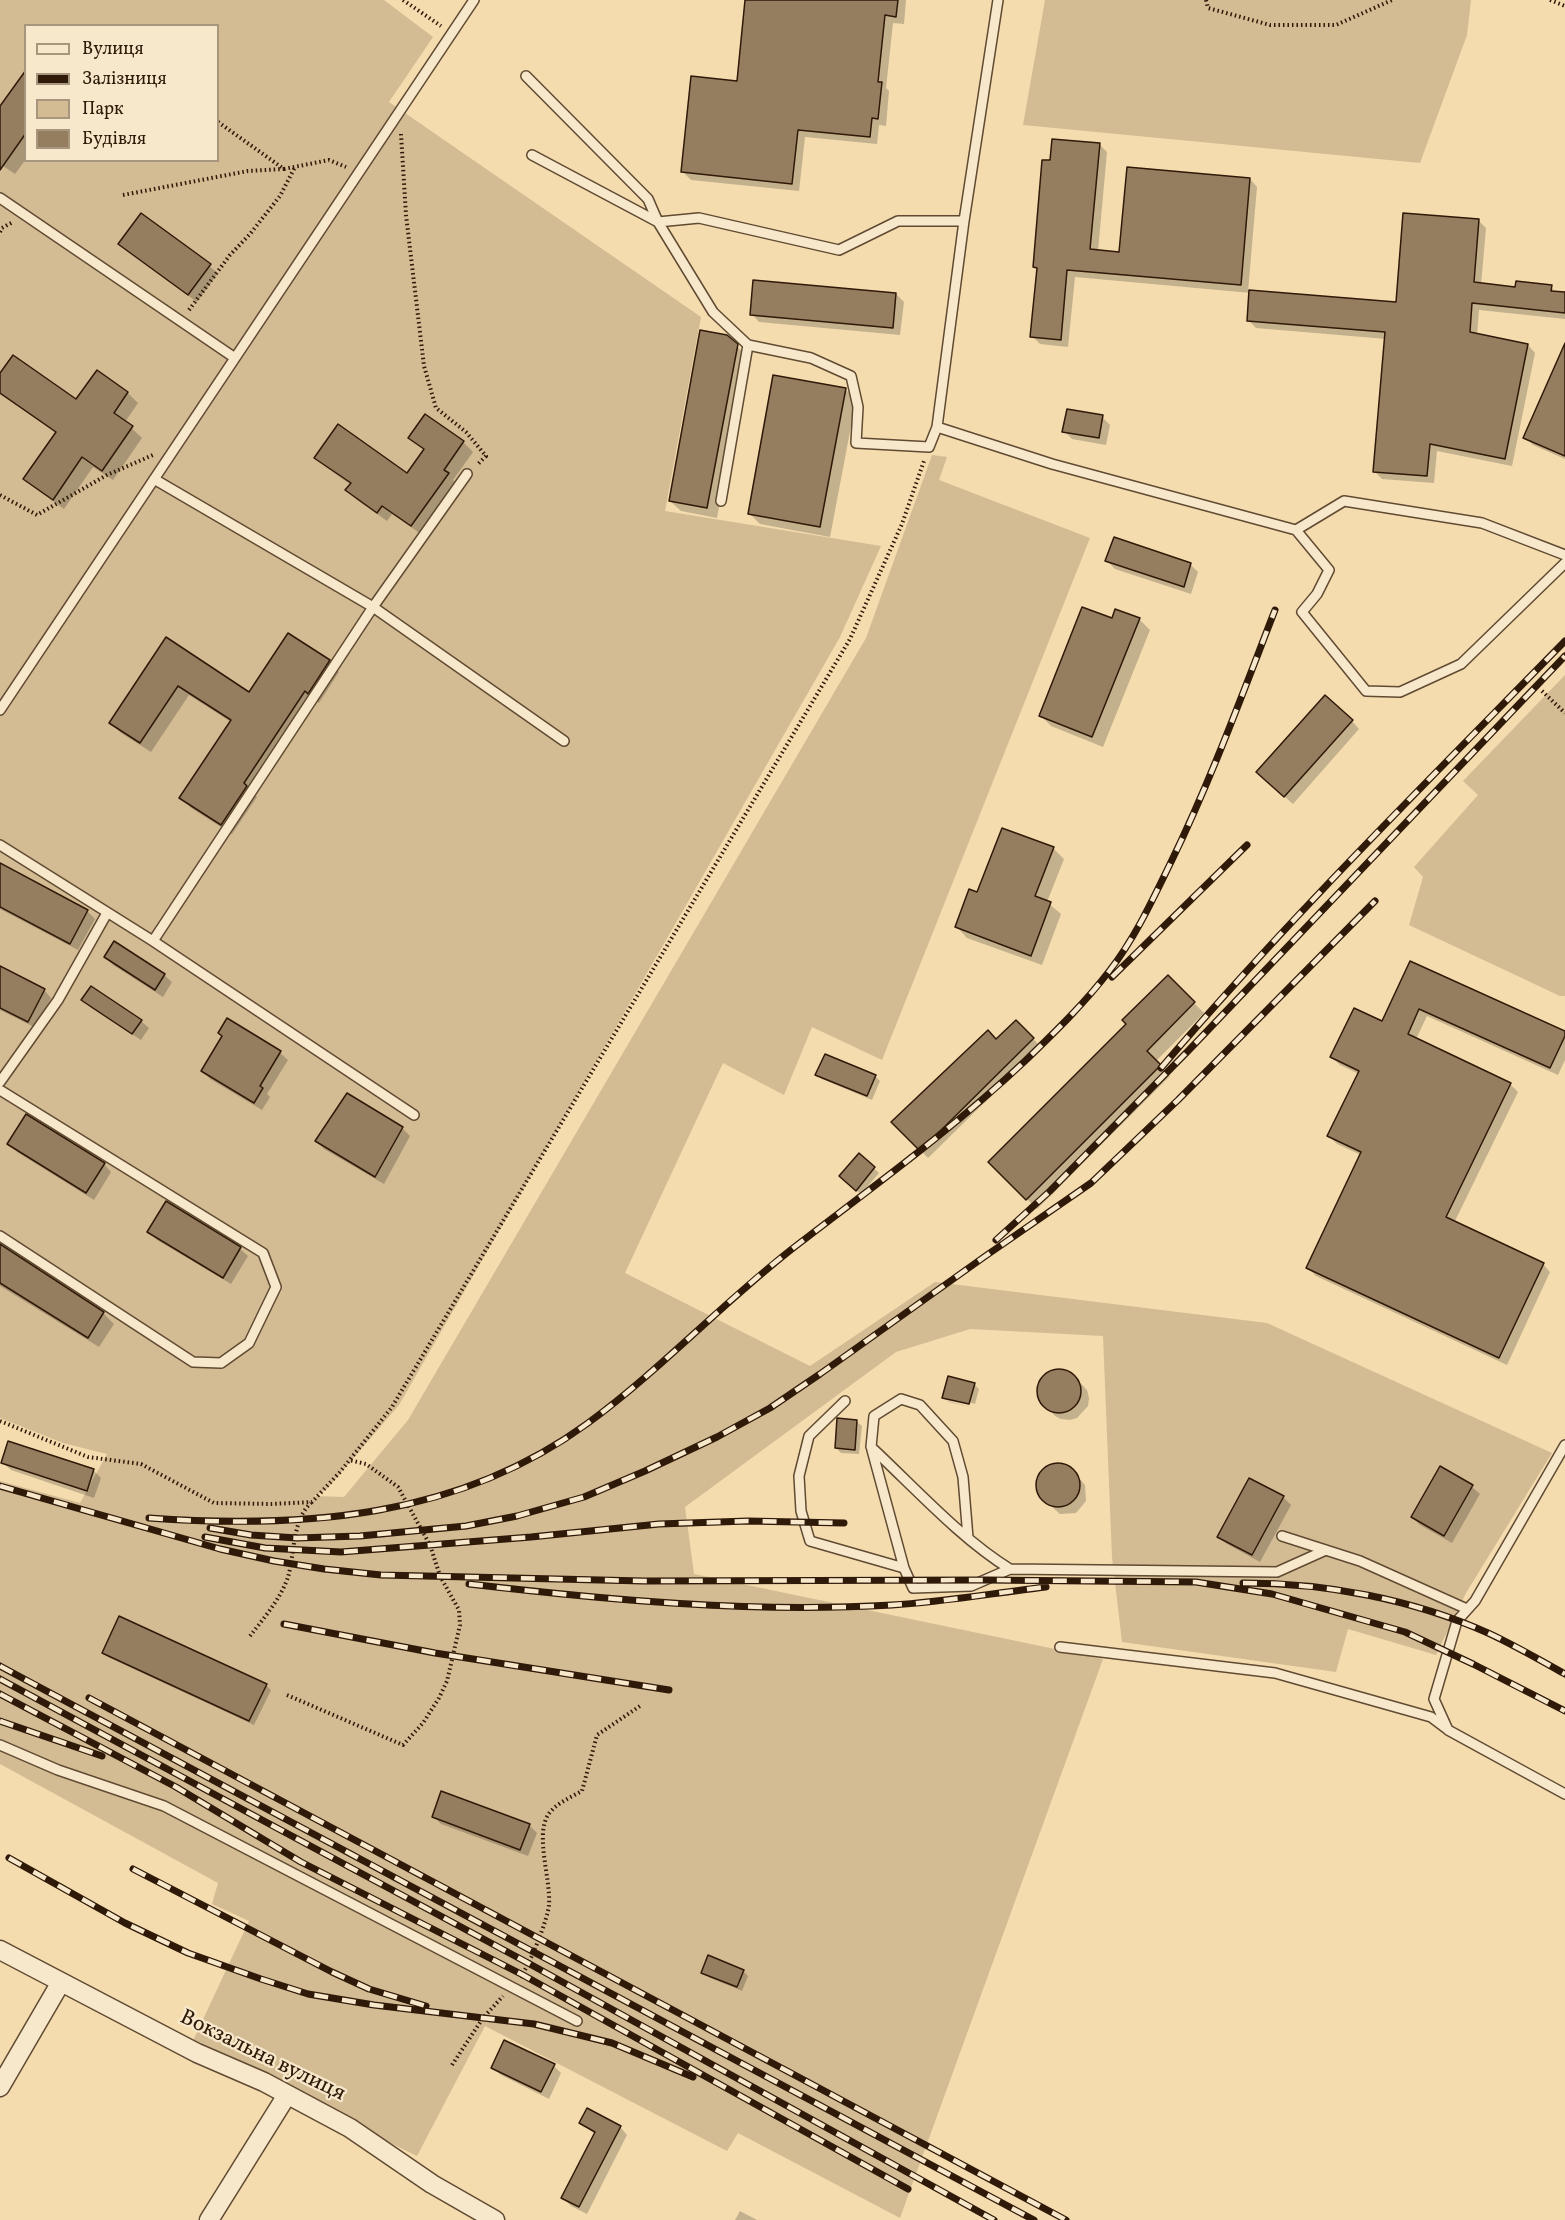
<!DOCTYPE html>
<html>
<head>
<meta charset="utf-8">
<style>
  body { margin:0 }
  #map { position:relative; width:1565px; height:2220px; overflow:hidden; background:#f4dcaf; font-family:Vollkorn,serif }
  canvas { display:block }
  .legend { position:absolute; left:24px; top:24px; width:195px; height:138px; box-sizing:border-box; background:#f8e8cb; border:2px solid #a8957d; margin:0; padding:8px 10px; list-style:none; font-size:18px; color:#2f1908 }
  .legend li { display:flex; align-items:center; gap:12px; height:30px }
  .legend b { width:30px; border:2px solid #a8957d }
</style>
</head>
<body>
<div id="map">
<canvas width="1565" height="2220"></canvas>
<ul class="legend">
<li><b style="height:8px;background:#f8e8cb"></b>Вулиця</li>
<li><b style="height:8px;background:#2f1908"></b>Залізниця</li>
<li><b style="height:16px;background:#d3bb93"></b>Парк</li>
<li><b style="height:16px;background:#957e5f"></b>Будівля</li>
</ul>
</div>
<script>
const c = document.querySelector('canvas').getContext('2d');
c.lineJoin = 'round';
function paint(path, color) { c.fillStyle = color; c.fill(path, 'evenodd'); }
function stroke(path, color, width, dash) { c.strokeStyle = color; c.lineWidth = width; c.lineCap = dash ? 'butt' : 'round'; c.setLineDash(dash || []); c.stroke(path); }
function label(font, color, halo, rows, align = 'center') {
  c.font = font + ' Vollkorn,serif'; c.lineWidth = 4.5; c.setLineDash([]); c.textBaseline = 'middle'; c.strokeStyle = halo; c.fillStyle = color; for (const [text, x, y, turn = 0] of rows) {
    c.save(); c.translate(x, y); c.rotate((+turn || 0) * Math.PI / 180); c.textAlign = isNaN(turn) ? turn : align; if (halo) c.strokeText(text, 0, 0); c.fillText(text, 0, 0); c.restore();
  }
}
const green = new Path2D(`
  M0,0h384l49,37 -44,65 312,215 -36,194 216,35 -41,91 -441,768 -72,84 -13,7 30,1 64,-77 458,-782 66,-183 15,2 -8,23 151,58 -208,522 -70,-33 -28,68 -61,-32 -98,210 185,93 125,-84 332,41 285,130 -86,140 -30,62 -88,-26 -12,43 -214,-30 -10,-85 -9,-221 -133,-7 -74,23 -211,155 9,67 409,85 -203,559 -162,-85 -11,18 -242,-125 -68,130 -226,-111 58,-124 -37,-17 6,-21 -218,-119v-283l80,22 27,-49 -44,-11 -63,-25zM26,26h192v134h-192z
  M1045,0h426l-4,35 -47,128 -397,-38z
  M1565,675v321h-5l-151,-71 14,-48 -9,-10 64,-72 -15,-14z`);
const shadow = new Path2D(`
  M747,0h159l-2,24 -11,-1 -7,65 3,3 -3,35 -7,-1 -2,19 -72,-7 -6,54 -108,-11 -8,-8 56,-90z
  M26,81v78l-11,15 -15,-10v-56z
  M1099,144l8,8 -9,99 23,2 129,-74 7,8 -9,105 149,11 81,-83 8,8 -5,57 35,4 35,-2 6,6h8v26l-86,-9 -2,25 51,10 7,8 -23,113 -75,-15 -3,32 -52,-4 -8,-8 12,-132 -130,-11 -8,-8 3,-27 -176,-16 -7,70 -28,-3 -8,-8 6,-66 -3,-3 17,-105z
  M141,215l77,58 -21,29 -69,-51z
  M896,294l8,8 -4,33 -141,-13 -7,-8z
  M726,336l21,20 -30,162 -36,-7 -11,-10z
  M1565,347v112l-32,-14 -8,-8z
  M97,372l31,21 10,10 -13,19 17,16 -29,42 -20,-13 -29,42 -28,-20 -11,-10 32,-45 -57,-41v-17l77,25z
  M845,389l11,11 -26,137 -70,-13 -11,-11z
  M426,416l37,26 10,10 -20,28 4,4 -36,50 -29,-20 -5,7 -30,-21 -10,-10 4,-5 -25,-18 -10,-10 91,18 17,-25 -14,-12z
  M1102,417l8,8 -4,20 -34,-6 -8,-8z
  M1107,561l83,3 8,8 -7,22 -76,-25z
  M1139,619l11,11 -47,117 -52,-21 -11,-11 72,-95z
  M166,640l84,54 79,-33 10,11 -20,31 -3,-2 -62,93 3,3 -25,37 -41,-26 -10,-11 50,-75 -42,-27 -38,57 -30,-19 -10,-10z
  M1352,721l7,8 -66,75 -27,-24z
  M1053,848l11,11 -17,43 14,12 -19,51 -75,-27 -10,-11 21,-33z
  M0,865l87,46 8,8 -17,31 -78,-41z
  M106,957l58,18 8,7 -9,15 -50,-32z
  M1411,963l154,70v27l-7,15 -131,-59 -11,23 94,45 8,8 -64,131 89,41 7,8 -43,93 -191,-89 -8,-8 53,-113 -24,-11 -8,-8 30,-62 -19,-9 -8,-8 51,-34z
  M0,968l44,22 7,8 -15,30 -36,-18z
  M1168,977l36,36 -49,49 15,14 -133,133 -47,-47 138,-138z
  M83,1000l58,21 8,7 -8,12 -50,-32z
  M228,1020l52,33 8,7 -21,34 3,3 -8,13 -52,-31 -7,-8 20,-35z
  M1016,1022l25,25 -113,111 -35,-36 103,-81z
  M817,1074l58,2 5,5 -8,19 -50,-21z
  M402,1128l8,8 -26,48 -60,-35 -7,-8z
  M9,1144l95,20 7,8 -17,28 -77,-48z
  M859,1155l20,18 -18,21 -16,-13z
  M167,1203l73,46 8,7 -17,28 -74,-44 -8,-8z
  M0,1245l103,68 11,11 -15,23 -99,-61z
  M1058,1370l15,5 14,15 2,8 -1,8 -11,12 -7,2 -9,-1 -6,-3 -15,-16 -1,-16 4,-6 7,-6z
  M974,1384l5,5 -4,15 -27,-7v4l26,7 -25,-6 -5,-5z
  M857,1422l5,4 -3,28 -18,-1 -5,-5z
  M3,1463l90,7 8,8 -7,20 -83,-28z
  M1057,1465l8,1 7,4 13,15 1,16 -10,12 -16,1 -21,-19 -2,-9 5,-14 7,-5z
  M1440,1468l32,19 8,7 -28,49 -32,-18 -8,-8z
  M1283,1497l8,8 -31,57 -33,-18 -8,-7z
  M103,1652l163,33 5,5 -17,35 -146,-68z
  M433,1816l96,9 8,8 -9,23 -87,-32z
  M743,1971l5,5 -6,15 -34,-14 -5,-5z
  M554,2066l7,7 -12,26 -48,-24 -8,-7z
  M581,2123l39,4 7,8 -40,79 -16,-8 -8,-8 33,-63z
  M740,2211l17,9h-22z`);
const building = new Path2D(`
  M745,0h153l-2,17 -11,-2 -7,67h4l-4,37 -6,-1 -2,19 -72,-7 -6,54 -111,-12 10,-96 46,5z
  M26,70v63l-26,37v-64z
  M1052,139l48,4 -10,106 29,3 8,-85 123,11 -9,107 -174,-15 -6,70 -31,-3 7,-69 -4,-1 9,-107h8z
  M141,213l70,51 -23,31 -70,-51z
  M1403,213l76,6 -5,63 41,5 1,-6 36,4 -1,6 14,1v21l-93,-10 -2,29 58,12 -23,115 -75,-15 -3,32 -54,-4 12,-140 -138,-11 2,-31 147,12z
  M753,280l143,13 -3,35 -143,-13z
  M700,330l27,5 11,9 -31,164 -38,-7z
  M1565,343v113l-42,-18z
  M13,355l63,44 21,-29 31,22 -14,21 19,13 -31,45 -20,-14 -29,43 -30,-21 33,-47 -56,-39v-20z
  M773,375l73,13 -26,139 -72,-13z
  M1067,409l36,6 -4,23 -37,-6z
  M425,414l39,27 -20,29 5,3 -38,53 -29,-20 -5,7 -32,-23 6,-7 -37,-25 24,-34 69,49 17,-24 -16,-11z
  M1114,537l77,26 -7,24 -79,-26z
  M1082,607l30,11 3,-9 25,9 -48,119 -53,-21z
  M288,633l42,27 -22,34 -3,-3 -61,92 3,3 -26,39 -42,-27 52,-78 -53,-34 -38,57 -31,-20 57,-86 83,55z
  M1325,695l28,25 -69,77 -28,-25z
  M1002,828l52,19 -19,49 16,6 -20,54 -76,-29 14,-38 8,3z
  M0,863l88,47 -18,34 -70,-37z
  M114,941l51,33 -10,16 -51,-33z
  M1410,961l155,70v5l-15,32 -131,-59 -11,25 103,49 -65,134 98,46 -45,95 -193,-90 55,-116 -34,-16 32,-65 -29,-14 24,-49 28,13z
  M0,966l45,23 -17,33 -28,-14z
  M1168,975l27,27 -48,49 14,14 -135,135 -38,-38 138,-138 -4,-4z
  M91,986l51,34 -10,14 -51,-34z
  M227,1018l54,33 -21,35 3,2 -9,15 -53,-32 21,-35 -4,-3z
  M1016,1020l18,18 -114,113 -29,-29 97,-92 8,9z
  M825,1054l51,21 -9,21 -52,-21z
  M347,1093l56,34 -28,50 -60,-36z
  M26,1114l79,49 -19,30 -79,-49z
  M859,1153l16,14 -19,24 -17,-15z
  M166,1201l75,46 -18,31 -76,-46z
  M0,1244l104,68 -16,26 -88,-55z
  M1037 1391a22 22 0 1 1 44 0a22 22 0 1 1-44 0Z
  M948,1376l27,7 -6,21 -27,-6z
  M837,1418l20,2 -2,30 -20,-2z
  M8,1441l86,28 -7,22 -86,-28z
  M1036 1485a22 22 0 1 1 44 0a22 22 0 1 1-44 0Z
  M1440,1466l33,19 -29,51 -33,-19z
  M1249,1478l35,18 -32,59 -35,-18z
  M119,1616l148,68 -18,37 -147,-68z
  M441,1791l89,33 -10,26 -88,-33z
  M708,1955l36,15 -7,17 -36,-14z
  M504,2040l51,24 -14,28 -50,-24z
  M587,2108l34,18 -42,81 -18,-9 34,-66 -16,-9z`);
const path = new Path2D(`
  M403,0l38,26
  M1206,0l2,8 62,17h66l56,-25
  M1550,0l15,6
  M218,122l66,47 45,-9 17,7
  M401,134l5,81 18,151 12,42 30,24 20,24 -9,9
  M123,195l125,-24 36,-2
  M0,232l2,-4 11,-6
  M189,310l41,-55 20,-21 30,-38 15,-29
  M0,495l37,20 70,-40 46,-20
  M1542,691l23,22
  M0,1421l88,36 53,7 73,39 58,1 40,-2 28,-30 52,-65 458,-768 52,-115 22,-63
  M250,1636c14,-18 31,-38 38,-59 7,-24 4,-57 23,-74
  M287,1695l116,50 20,-22 16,-25 8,-17 13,-56 -1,-15 -19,-34 -10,-31 -32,-58 -32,-23 -17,-4
  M520,1977c9,-9 28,-59 29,-72 2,-25 -14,-69 -1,-90 7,-11 23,-18 34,-24l15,-56 43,-29
  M452,2065l31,-47 20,-22`);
const lane = new Path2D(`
  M526,76l122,123 10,23 55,90 35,33 -27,156
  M532,155l126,67 41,-4 140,32 59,-29h66
  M0,198l235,160
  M748,345l63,13 40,18 7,31 -2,36 73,4 8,-20 27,-206 34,-221
  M937,427l115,37 244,66 33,40 -12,24 -15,18 64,79 34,1 61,-28 104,-101
  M154,479l219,128 191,134
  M1296,530l48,-29 138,22 83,32
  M0,710l474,-710
  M0,845l153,96 261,174
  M153,941l220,-334 94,-133
  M0,1082l58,-82 49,-87
  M0,1090l263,163 13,34 -27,56 -28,20 -28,-1 -193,-126
  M845,1401l-36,35 -10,40 2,35 9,30 94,27 9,20 58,-2 39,-17
  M1565,1445l-90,156 -18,20 -23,78 14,31 117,64
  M872,1450l32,118
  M1282,1536l78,25 107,48
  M968,1538l-5,-61 -10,-36 -33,-36 -19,-6 -27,17 -3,31c43,40 90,92 139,122l267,3 49,-22
  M1060,1647l215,26 156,44 16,12
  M0,1745l58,25 106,36 413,215`);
const street = new Path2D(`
  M0,1950l197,103 67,29 86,46 82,56 63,36
  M0,2087l61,-105
  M209,2220l78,-125`);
const rail = new Path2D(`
  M1112,977l135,-132
  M1161,1068c127,-149 267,-287 404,-427
  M996,1240l54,-49 139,-141 376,-394
  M0,1486l220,63 54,12 50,8 57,6 263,6 340,-1 212,2 76,12 133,38 68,32 92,47
  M149,1518c155,11 309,0 439,-95 75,-55 139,-125 213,-181 77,-59 154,-115 224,-181 30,-29 60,-58 85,-91 25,-32 43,-71 61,-108 40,-82 71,-167 104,-252
  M210,1528l41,7 46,3 63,-2 106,-10 51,-10 67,-19 61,-26 72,-34 53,-29 50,-34 164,-117 107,-74 87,-83 197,-199
  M205,1537l60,11 76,4 190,-15 128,-13 89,-3 96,2
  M1243,1583c83,0 169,16 245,50 26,12 52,27 77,41
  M469,1584c139,16 282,29 423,21 51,-3 102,-12 154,-18
  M284,1624l151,29 234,37
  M0,1666l1034,554
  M0,1679l528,284 466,257
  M0,1694l176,93 125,75 222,113 385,214
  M89,1698l977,522
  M0,1721l102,35
  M9,1858l116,65 63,30 73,26 47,15 66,11 160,19 78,19 81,34
  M133,1869l199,103 37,17 57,17`);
const streetNames = [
  ["Вокзальна вулиця",262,2057,26]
];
paint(green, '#d3bb93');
paint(shadow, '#0003');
paint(building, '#957e5f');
stroke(building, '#2f1908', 1.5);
stroke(lane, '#604a32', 12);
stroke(street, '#604a32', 21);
stroke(path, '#2f1908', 4, [1.5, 3]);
stroke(lane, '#f8e8cb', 9);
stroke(street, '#f8e8cb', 18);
stroke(rail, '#2f1908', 7);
stroke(rail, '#f8e8cb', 4.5, [14]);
label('22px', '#2f1908', '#f8e8cb', streetNames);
</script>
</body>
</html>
